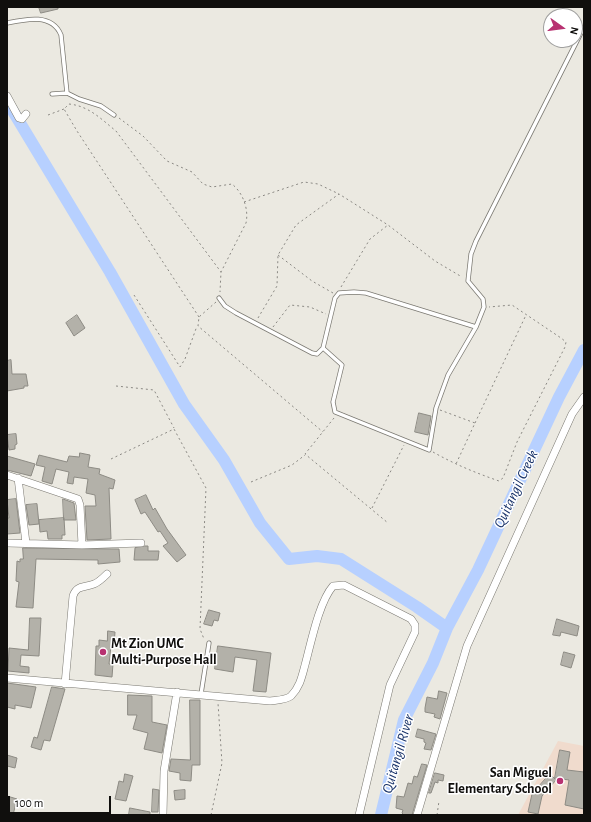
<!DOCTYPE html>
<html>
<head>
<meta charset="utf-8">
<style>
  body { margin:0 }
  #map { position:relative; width:591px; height:822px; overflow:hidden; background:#ebe9e1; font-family:"Alegreya Sans",sans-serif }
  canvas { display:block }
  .frame { position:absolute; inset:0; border:8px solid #100f0d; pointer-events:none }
  .north { position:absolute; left:543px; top:8px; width:40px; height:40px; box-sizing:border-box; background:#fff; border:1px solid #9f9f9e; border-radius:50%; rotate:104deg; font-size:11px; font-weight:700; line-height:16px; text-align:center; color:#100f0d }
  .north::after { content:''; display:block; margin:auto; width:14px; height:18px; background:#b83171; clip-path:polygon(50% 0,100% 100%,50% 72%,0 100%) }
  .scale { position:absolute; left:8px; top:796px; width:103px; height:18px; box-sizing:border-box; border:2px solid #100f0d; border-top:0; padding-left:5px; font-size:12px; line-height:14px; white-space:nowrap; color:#100f0d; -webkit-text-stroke:3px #fff; paint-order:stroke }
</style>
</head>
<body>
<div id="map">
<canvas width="591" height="822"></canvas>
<div class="frame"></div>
<div class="north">N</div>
<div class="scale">100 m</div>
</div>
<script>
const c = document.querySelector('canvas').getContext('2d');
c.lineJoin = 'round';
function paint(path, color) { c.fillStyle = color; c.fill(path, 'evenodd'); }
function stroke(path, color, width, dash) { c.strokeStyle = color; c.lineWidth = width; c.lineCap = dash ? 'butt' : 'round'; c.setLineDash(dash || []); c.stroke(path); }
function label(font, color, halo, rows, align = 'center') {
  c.font = font + ' "Alegreya Sans",sans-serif'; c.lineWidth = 3; c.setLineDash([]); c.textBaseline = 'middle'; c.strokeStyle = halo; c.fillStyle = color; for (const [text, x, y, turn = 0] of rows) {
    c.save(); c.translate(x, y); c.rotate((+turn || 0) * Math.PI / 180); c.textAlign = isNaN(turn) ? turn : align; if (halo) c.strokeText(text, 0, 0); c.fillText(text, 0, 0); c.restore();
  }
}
const education = new Path2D(`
  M558,741l26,5v69h-66z`);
const river = new Path2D(`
  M11,108l99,164 74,132 40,56 36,63 29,36 28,-3 24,3 76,48 30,21
  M381,815l23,-95 29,-57 14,-35 31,-58 81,-173 25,-47`);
const building = new Path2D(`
  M39,7h19v2l-17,4z
  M77,315l8,13 -11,8 -8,-13z
  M11,360l1,14h14l2,12h-4v2l-17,3v-30z
  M419,413l12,3 -3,19 -13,-3z
  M16,434l1,10 -2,1v4l-6,1 -2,-15z
  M80,453l10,2 -2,12 12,2 -1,5 16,6 -2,9 -4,-1 2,51 -24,1 -2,-34h11l-1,-11 -9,-2 2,-14 -14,-2 -1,7 -6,-1 2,-11 -13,-3 -4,15 -10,-3 3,-14 -9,-2 3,-10 28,7 2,-6 10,1z
  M7,456l28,8 -4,12 -24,-6z
  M146,495l7,15 2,-2 12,21 19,26 -9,7 -14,-16 5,-3 -8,-12 -2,1 -13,-20 -4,2 -6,-14z
  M16,499l4,34 -13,1v-16h2l-2,-18z
  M63,499l11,4 2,17h-12z
  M37,504l2,20 -10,1 -3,-20z
  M64,518l1,17h-3v4h-14l-1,-8 -7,1 -1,-12z
  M145,546h3v5h11l-1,9h-24l1,-12z
  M23,548l96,1 1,13 -22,2v-4l-62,-1 -3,49 -17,-1 3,-25 -3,-1 1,-20 3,1v-3h3z
  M209,610l11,3 -2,8 -4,-1 -2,6 -8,-2z
  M30,618h11l-2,38 -18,-1 -1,11 9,1v6l-21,-2 1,-23 19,2z
  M557,619l22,7 -2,10 -16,-4 -1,4 -7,-1z
  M108,631l7,1 -1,14h-3l-2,18h4l-1,13 -17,-2 1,-29h3v-6l8,1z
  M218,646l53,7 -5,39 -13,-1 4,-31 -22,-3 -2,15 -18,-3z
  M564,652l11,3 -4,13 -10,-3z
  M7,683l29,4 -5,21 -16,-3v4l-8,-2z
  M52,687l13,2 -15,52 -6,-1 -3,10 -10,-3 3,-10 3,1z
  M439,691l8,2 -7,26 -6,-2 1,-3 -10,-2v-4l2,-11 10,2z
  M128,695l24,1v26l15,3 -5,28 -18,-4 4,-16 -15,-4 4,-14h-9z
  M190,700h10v65h-8l-1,16 -11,-1v-7l-11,-2 2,-12 19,1z
  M418,729l18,5 -5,16 -7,-1 2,-6 -2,-1v-3l-8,-2z
  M560,750l10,2 -3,18 17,2v37l-19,-4 4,-25 -14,-2z
  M7,755l10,3 -2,10 -8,-2z
  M422,764l5,1 -15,50h-8l-2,-2 1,-3 -7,-2 1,-12 7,1 4,-14 4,1 2,-8 3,1z
  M435,773l9,2 -1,6 -5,-1v3l-3,-1 -4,11h-2z
  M125,774l8,2 -7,25 -11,-2 4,-18 4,1z
  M550,774l6,6 -14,16 -4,18 -10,-2 4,-18z
  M153,789l6,1 -1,22h-6z
  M185,790v9l-10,1 -1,-9z
  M7,796l10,3 -4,16 -6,-1z
  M130,808l20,4v3h-21z`);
const path = new Path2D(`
  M48,115l16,-6
  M119,118l24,18 24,25 25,11 11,12 9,3 20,-3c11,9 17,25 14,39l-25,49 -1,20
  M244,202l60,-20 14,2 21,10
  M278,255l34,26 21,12
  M341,287l29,-48 18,-14
  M134,295l46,72 5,-8 12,-33
  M216,302l-17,15 -1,9 125,106
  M199,317l-122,-186 -13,-22 5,-5c20,2 32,15 47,27l105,141
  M258,318l19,-32 1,-31 18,-30 43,-31 49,31 47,36 27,16
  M273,327l17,-22 20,2 16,7
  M116,386l38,4 20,38
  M440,410l35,13 -19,41
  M334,418l-29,36 83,69
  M475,423l51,-108
  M433,452c21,12 43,21 66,29l4,-3 14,-36 48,-95 1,-5 -5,-4 -49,-33 -23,2
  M111,459l63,-30 32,59 -6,141 4,10
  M251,482l41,-17 13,-10
  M372,508l32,-63
  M211,815l11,-52 -4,-60
  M437,815l2,-14`);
const lane = new Path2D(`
  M7,23c19,-4 45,-10 54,12l6,58 12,6 22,7 13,9
  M52,94l15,-1
  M219,298l6,8 11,7 76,40 5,1 6,-6 12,-50 4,-5 15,-1 12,1 110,34
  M323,348l19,17 -9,37 2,10 94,38 7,-42 12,-33 28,-48 8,-20 -1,-8 -15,-18 3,-27 5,-13 108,-214
  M201,694l8,-51`);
const street = new Path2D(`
  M7,96l12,22 3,1 4,-5
  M7,475l71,24 2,6 2,40
  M18,478l8,65
  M7,543l75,2 59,-2
  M7,678l263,23c7,-1 16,-1 21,-5 9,-9 11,-20 14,-31 6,-22 14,-63 28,-79l11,-1 67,34 4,6v7l-25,53 -31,130
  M65,684l8,-88c4,-11 10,-8 21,-12 5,-2 9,-6 13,-10
  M163,815l1,-44 13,-79
  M417,815l50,-169 105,-232 12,-17`);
const markers = [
  [103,652,4,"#b83171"],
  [560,781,4,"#b83171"]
];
const poiNames = [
  ["Mt Zion UMC",111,644],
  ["Multi-Purpose Hall",111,660],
  ["San Miguel",552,773,"right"],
  ["Elementary School",552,789,"right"]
];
const waterNames = [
  ["Quitangil Creek",516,489,-65],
  ["Quitangil River",398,754,-74]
];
paint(education, '#f0dbcd');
stroke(river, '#b7d0ff', 12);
paint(building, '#b3b1a9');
stroke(building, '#8d8b84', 1);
stroke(lane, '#7b7972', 5);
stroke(street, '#7b7972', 8);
stroke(path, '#8a8883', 1, [2, 3]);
stroke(lane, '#fff', 3.5);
stroke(street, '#fff', 7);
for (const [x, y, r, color] of markers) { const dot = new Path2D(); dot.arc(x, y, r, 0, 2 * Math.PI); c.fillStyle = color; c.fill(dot); stroke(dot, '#fff', 1.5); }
label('bold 14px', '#100f0d', '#fff', poiNames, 'left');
label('italic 15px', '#19336a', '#fff', waterNames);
</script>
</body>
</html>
